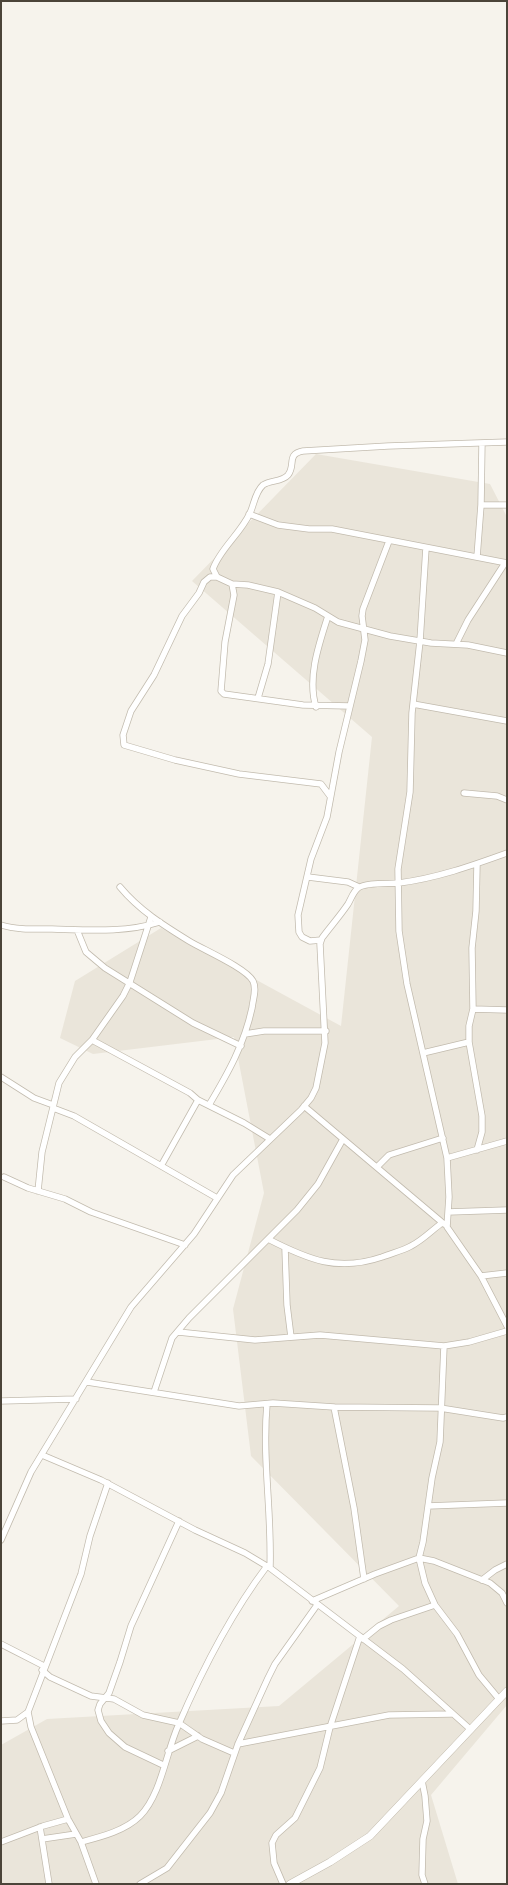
<!DOCTYPE html>
<html>
<head>
<meta charset="utf-8">
<style>
  body { margin:0 }
  #map { position:relative; width:508px; height:1885px; overflow:hidden; background:#f6f3ec; font-family:Montserrat,sans-serif }
  canvas { display:block }
  .frame { position:absolute; inset:0; border:2px solid #4b4439; pointer-events:none }
</style>
</head>
<body>
<div id="map">
<canvas width="508" height="1885"></canvas>
<div class="frame"></div>
</div>
<script>
const c = document.querySelector('canvas').getContext('2d');
c.lineJoin = 'round';
function paint(path, color) { c.fillStyle = color; c.fill(path, 'evenodd'); }
function stroke(path, color, width, dash) { c.strokeStyle = color; c.lineWidth = width; c.lineCap = dash ? 'butt' : 'round'; c.setLineDash(dash || []); c.stroke(path); }
const residential = new Path2D(`
  M316,454l174,30 17,33v1188l-76,90 27,89h-457v-139l46,-26 232,-13 120,-100 -148,-150 -18,-147 31,-116 -30,-156 -141,17 -33,-16 15,-57 86,-53 180,98 31,-289 -180,-156z`);
const minor = new Path2D(`
  M481,505h26
  M249,514l29,11 31,4h23l175,34
  M426,548l-6,93 -8,72 -2,79 -12,77 1,62 8,53 40,174 2,39 -2,30 34,49 26,50
  M477,557l4,-52 1,-62
  M217,577h-7l-6,5 -5,11 -17,23 -28,59 -23,36 -8,24 1,10 51,15 64,14 82,10 9,12
  M232,584l16,1 30,7 37,16 23,14 52,14 41,7 37,2 39,8
  M456,644l12,-24 37,-57
  M258,698l10,-34 10,-72
  M413,704l94,17
  M350,706l-47,-1 -79,-11 -3,-3 4,-49 9,-47 -2,-11 -15,-7 -4,-8c7,-20 28,-36 37,-56 4,-8 5,-21 13,-28 7,-5 19,-3 25,-10 8,-10 -2,-21 15,-24l85,-5 119,-4
  M316,707c-9,-29 3,-63 12,-91
  M464,793l33,3 10,4
  M477,865l-1,46 -4,37 1,61 -4,17v16l13,74v16l-5,18
  M308,877l40,5 11,5
  M120,887c19,23 43,38 69,54 15,9 57,27 64,40 4,8 0,18 -1,27 -8,37 -24,65 -43,97
  M1,925c16,5 34,4 51,4 36,1 73,4 108,-7
  M77,930l9,22 19,16 88,55 48,23
  M321,940l-11,1 -8,-4 -3,-5 -1,-17 13,-56 16,-42 12,-65 22,-91 4,-21 -3,-24 1,-7 26,-68
  M473,1009l34,1
  M245,1034l19,-3h62
  M92,1040l98,53 8,7 46,23 26,16
  M423,1053l46,-11
  M1,1077l33,21 19,7
  M304,1106l140,118
  M53,1108l21,8 143,82
  M447,1158l60,-17
  M161,1166l37,-66
  M377,1167l12,-12 54,-17
  M4,1177l24,11 37,11 26,13 94,33
  M38,1191l4,-39 17,-69 16,-26 17,-17 31,-44 7,-14 21,-65
  M448,1212l59,-2
  M268,1239c41,21 70,33 114,18 10,-4 20,-6 29,-11 12,-6 21,-16 31,-23
  M285,1248l2,57 4,32
  M481,1276l26,-3
  M178,1332l77,8 65,-5 124,11 25,-4 38,-11
  M444,1346l-4,96 -8,36 -9,64 -4,16 6,25 10,22 22,29 22,41 20,24
  M87,1382l152,24 34,-3 61,4 106,1 63,10 4,-1
  M154,1392l18,-54 17,-20 108,-108 21,-26 25,-45
  M1,1401l75,-2
  M267,1404c-5,55 5,109 3,164
  M334,1407l20,101 10,71
  M42,1455l59,25 94,50 50,23 25,15 133,101 67,60
  M428,1506l79,-3
  M1,1540l30,-68 100,-165 63,-73 39,-59 68,-65 10,-12 5,-10 9,-45 -5,-99 2,-6c8,-11 18,-22 26,-34 3,-5 5,-12 10,-16 8,-6 31,-4 41,-5 38,-5 72,-17 108,-30
  M482,1580l13,-10 12,-6
  M312,1601l63,-27 44,-16 15,3 56,22 12,10 5,10
  M363,1639l16,-13 12,-6 44,-15
  M1,1644l43,22
  M42,1670l8,7 41,19 23,3 29,16 36,8 23,16 32,14
  M1,1721l16,-1 11,-8
  M238,1744l151,-29 62,-1
  M168,1751l30,-15
  M163,1765l-38,-18 -16,-14 -8,-12 -3,-11 2,-6 9,-11 11,-31 11,-36 48,-105
  M422,1781l3,15 2,25 -4,18 -1,36 3,9
  M40,1827l9,57
  M42,1839l34,-5
  M1,1842l42,-16 25,-7
  M81,1842c19,-5 44,-11 59,-26 21,-21 26,-63 38,-90 24,-56 52,-111 89,-160
  M96,1884l-15,-42 -13,-23 -37,-92 -3,-15 53,-138 9,-38 18,-53
  M140,1884l27,-16 43,-55 11,-20 17,-49 30,-66 7,-14 42,-59
  M283,1884l-9,-21 -2,-20 4,-8 19,-17 25,-50 10,-41 30,-91`);
const tertiary = new Path2D(`
  M290,1884l40,-22 40,-26 137,-145`);
paint(residential, '#eae5da');
stroke(minor, '#c2bbae', 7);
stroke(tertiary, '#c2bbae', 8);
stroke(minor, '#fff', 5.5);
stroke(tertiary, '#fff', 7);
</script>
</body>
</html>
